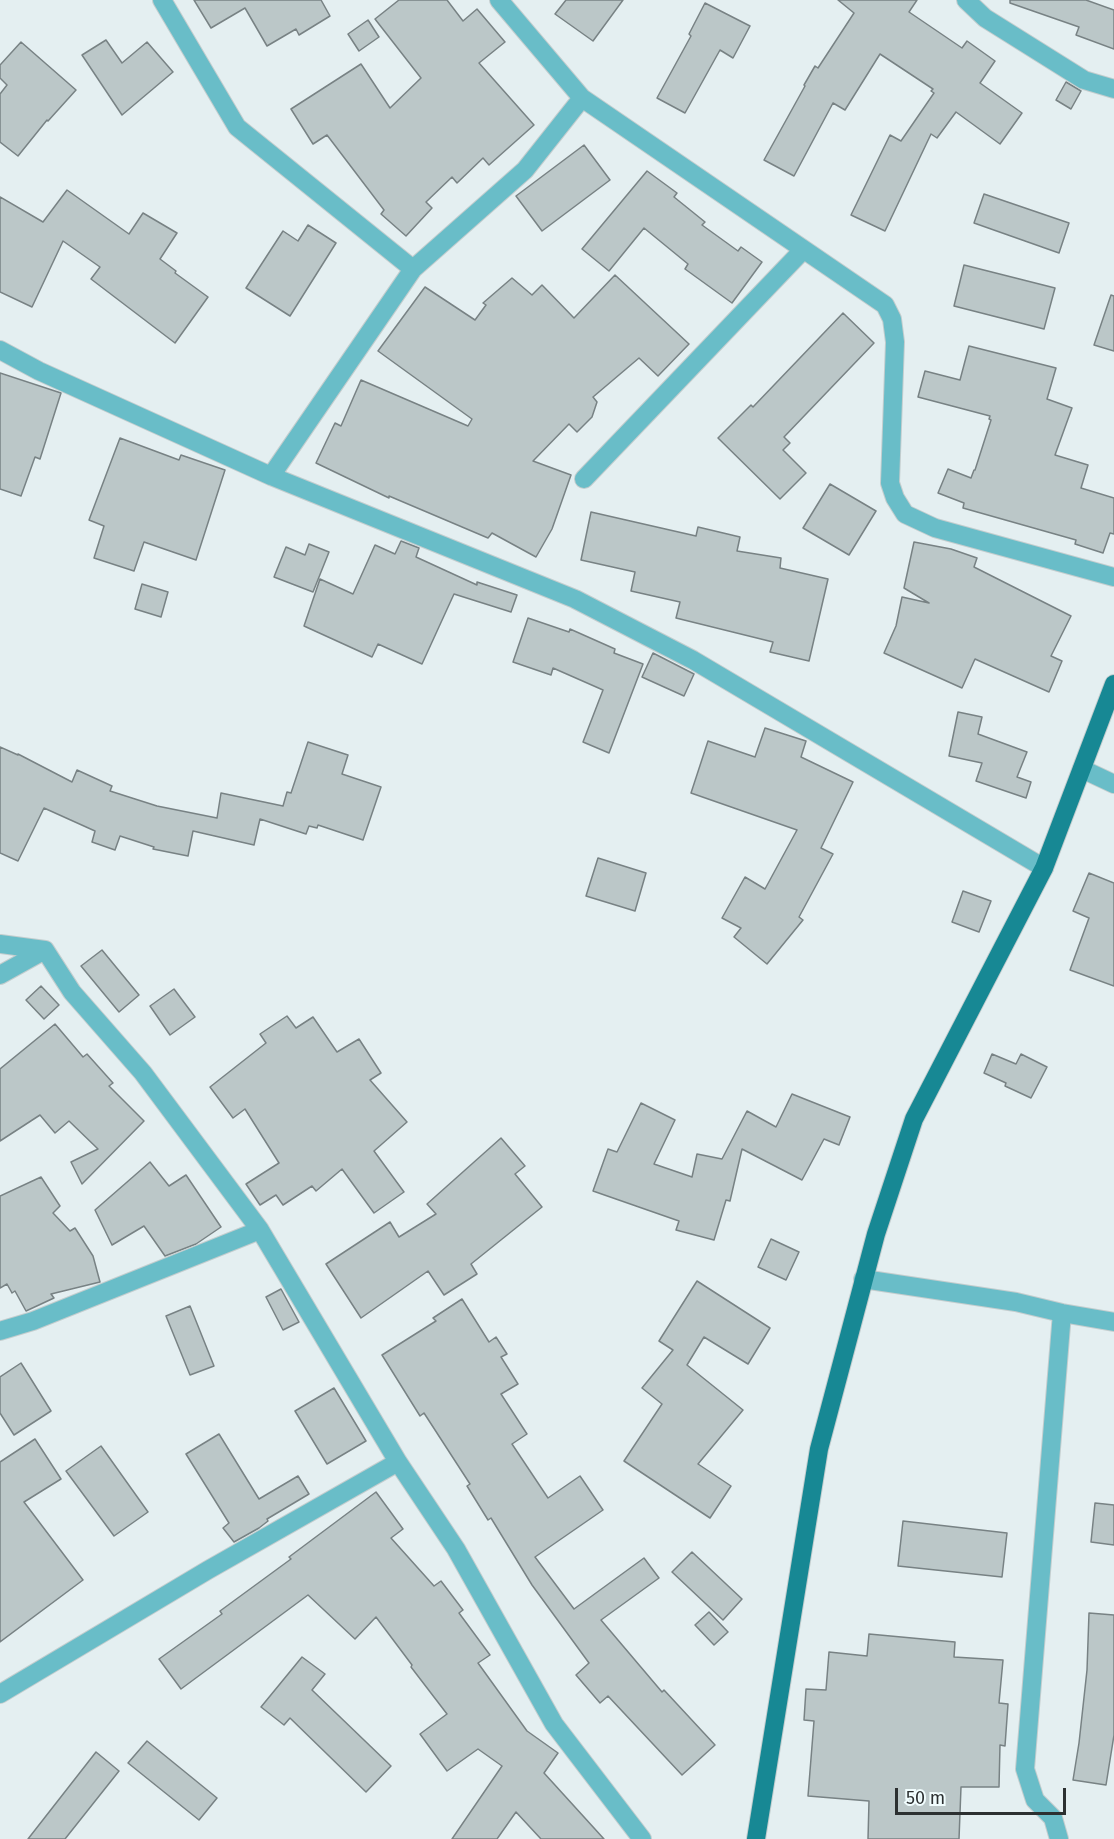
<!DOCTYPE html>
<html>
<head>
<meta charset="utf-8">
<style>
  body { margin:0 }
  #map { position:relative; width:1114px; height:1839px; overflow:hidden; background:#e4eff1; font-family:"Fira Sans",sans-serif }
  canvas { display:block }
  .scale { position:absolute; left:895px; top:1788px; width:171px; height:27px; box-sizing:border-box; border:3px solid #2c3031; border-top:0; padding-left:8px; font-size:18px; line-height:21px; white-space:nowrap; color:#2c3031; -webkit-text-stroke:4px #f1fdfe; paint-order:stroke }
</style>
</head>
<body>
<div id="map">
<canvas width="1114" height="1839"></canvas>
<div class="scale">50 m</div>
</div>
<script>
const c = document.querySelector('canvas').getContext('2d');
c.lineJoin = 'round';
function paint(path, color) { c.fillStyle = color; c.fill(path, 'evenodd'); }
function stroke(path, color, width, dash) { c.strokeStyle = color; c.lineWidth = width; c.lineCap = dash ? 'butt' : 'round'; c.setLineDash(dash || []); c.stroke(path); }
const building = new Path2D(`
  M194,0h127l9,16 -31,19 -3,-6 -29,17 -22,-38 -34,20z
  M399,0h48l16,21 14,-12 28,33 -26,21 55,62 -45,40 -6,-7 -26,25 -5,-6 -26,25 6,6 -26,28 -25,-22 3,-4 -57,-75 -14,9 -22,-35 70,-45 29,44 31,-30 -46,-59z
  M566,0h57l-30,41 -38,-27z
  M838,0h79l-8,12 53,36 5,-7 28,20 -15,22 42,30 -22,31 -44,-32 -19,26 -6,-4 -46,97 -34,-16 39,-80 11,6 33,-48 -3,-2 2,-2 -53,-35 -35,56 -12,-7 -39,73 -30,-16 41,-74 -1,-1 11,-19 3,2 36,-55z
  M1010,0h76l28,10v39l-38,-14 3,-8 -69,-24z
  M705,3l45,23 -17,32 -13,-8 -35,63 -28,-15 34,-62 -2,-2z
  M368,20l11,17 -20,14 -11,-17z
  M106,40l16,23 25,-21 26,30 -51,43 -40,-60z
  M21,42l55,48 -28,31 -1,-1 -29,36 -18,-14v-48l7,-9 -7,-7v-13z
  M1066,82l15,9 -10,18 -15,-9z
  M584,145l26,35 -68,51 -26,-35z
  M647,171l30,22 -3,4 31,25 -3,3 36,26 3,-4 21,15 -30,41 -47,-34 3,-5 -44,-36 -35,43 -27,-22z
  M67,190l62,44 14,-21 34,20 -17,26 16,12 -1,2 33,24 -33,46 -84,-64 9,-12 -37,-26 -31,66 -32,-15v-95l43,25z
  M984,194l85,29 -10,30 -85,-30z
  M308,225l28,18 -46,73 -44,-28 37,-57 15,10z
  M964,265l91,23 -11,41 -90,-23z
  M615,275l74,69 -31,32 -19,-18 -46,39 4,5 -5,15 -15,15 -8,-8 -36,37 38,14 -19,54 -16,28 -44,-24 -4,5 -99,-42v2l-73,-35 19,-40 6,3 20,-46 107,46 4,-7 -94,-68 47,-64 50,33 11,-15 -3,-2 29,-25 20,17 10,-10 32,33z
  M1111,295l3,1v55l-20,-6z
  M843,313l31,30 -90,94 6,6 -7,7 23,23 -26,26 -62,-61 33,-33 2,2z
  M969,346l87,22 -9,31 25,9 -17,47 33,10 -7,23 33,10v36l-4,-1 -7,20 -28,-9 1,-4 -113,-32 1,-5 -26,-10 10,-24 23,9 3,-8h1l16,-50 -2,-1 1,-3 -72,-19 7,-26 35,9z
  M0,373l61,20 -21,66 -5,-2 -14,39 -21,-7z
  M120,438l59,22 2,-5 44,15 -29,90 -52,-18 -10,29 -40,-13 10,-32 -15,-6z
  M830,484l46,27 -27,44 -46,-27z
  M591,512l105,24 2,-9 42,10 -3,14 44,7 -1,10 48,11 -19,82 -39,-9 3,-10 -97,-24 4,-16 -49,-11 4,-19 -54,-12z
  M401,541l18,7 -3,9 61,28v-3l40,13 -6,17 -57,-18 -32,70 -44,-20 -6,13 -68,-31 16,-47 33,15 22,-49 20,9z
  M914,542l37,7 26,9 -3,9 97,49 -20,40 11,5 -13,31 -74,-33 -13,29 -78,-35 12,-27 6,-29 27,6 -25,-15z
  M309,544l20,8 -16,40 -39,-15 12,-30 19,8z
  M142,584l26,8 -7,25 -26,-8z
  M528,618l41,14 1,-3 45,20 -1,4 29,11 -34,89 -26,-11 20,-52 -50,-22 -2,7 -38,-13z
  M653,653l41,21 -10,22 -42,-19z
  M958,712l24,5 -4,17 49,18 -10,25 14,5 -5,16 -50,-17 6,-18 -33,-7z
  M765,728l41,13 -5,16 52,25 -32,66 12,6 -34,63 4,3 -36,44 -33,-27 7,-9 -19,-10 23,-41 20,12 32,-59 -106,-37 17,-52 47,16z
  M308,742l40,13 -6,19 39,13 -18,53 -45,-15 -1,3 -8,-2 -3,8 -46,-15 -6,26 -61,-14 -5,25 -35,-7 1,-2 -34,-11 -5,14 -23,-8 3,-11 -51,-23 -26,53 -18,-8v-106l18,8v-1l54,28 5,-12 35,16 -2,5 47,15 60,12 4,-25 62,13 4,-14 4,1z
  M598,858l48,15 -11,38 -49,-15z
  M1089,873l25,10v103l-44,-16 19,-52 -16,-7z
  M963,891l28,10 -12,31 -27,-10z
  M102,950l37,45 -20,17 -38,-46z
  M41,986l18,19 -15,14 -18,-19z
  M174,989l21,28 -25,18 -20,-29z
  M287,1016l9,12 17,-11 24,35 22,-13 22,34 -11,7 37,42 -33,29 30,41 -30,21 -32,-44 -26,22 -4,-5 -29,19 -7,-10 -16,10 -14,-21 33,-21 -34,-54 -12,9 -23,-31 56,-44 -6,-9z
  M55,1024l28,33 4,-3 26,29 -4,3 35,35 -62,63 -11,-22 27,-13 -29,-28 -14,12 -15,-18 -40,26v-72z
  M992,1054l24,10 5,-10 26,13 -16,31 -26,-12 1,-3 -22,-10z
  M792,1094l58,23 -11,28 -15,-6 -22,41 -60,-31 -12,52 -4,-1 -12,40 -38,-10 3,-9 -86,-30 15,-42 9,3 24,-49 34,17 -21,44 38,13 5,-23 25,5 25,-48 29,16z
  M501,1138l24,28 -10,8 27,33 -71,57 6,10 -33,21 -16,-24 -67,47 -35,-54 64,-42 9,15 37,-23 -9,-10z
  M150,1162l19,24 17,-11 35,52 -25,17 -31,12 -21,-30 -32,19 -17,-35z
  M41,1177l19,29 -7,7 17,18 5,-3 18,28 7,26 -49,12 3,4 -28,13 -11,-20 -3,2 -5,-9 -7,4v-92z
  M771,1239l28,13 -13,28 -28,-13z
  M697,1281l73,47 -22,36 -44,-27 -17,28 56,45 -45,54 33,22 -21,32 -86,-57 38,-57 -20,-16 31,-38 -14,-9z
  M281,1289l18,33 -16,8 -17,-33z
  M462,1299l27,43 7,-5 11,17 -6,3 17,27 -17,10 26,40 -15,10 36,54 32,-22 23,34 -68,47 39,52 70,-51 15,20 -58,42 61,72 2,-2 51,55 -33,30 -74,-79 -8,7 -24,-28 13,-12 -57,-78 -41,-67 -3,2 -21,-34 3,-2 -46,-71 -4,3 -38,-61 54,-34 -3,-3z
  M190,1306l24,60 -24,9 -24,-59z
  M21,1363l30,48 -37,24 -14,-22v-36z
  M334,1388l32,53 -39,23 -32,-53z
  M219,1434l40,65 39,-23 11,18 -42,25 1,2 -9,7 -25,14 -11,-14 6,-5 -43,-69z
  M35,1439l26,40 -37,23 59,78 -83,62v-180z
  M101,1446l47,66 -34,24 -48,-65z
  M376,1492l27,37 -12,9 43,48 7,-5 22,29 -4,3 31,42 -12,8 49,68 31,22 -14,20 60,66h-63l-25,-27 -19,27h-45l50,-73 -24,-17 -31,22 -27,-37 27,-20 -36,-47 1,-2 -36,-48 -21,22 -47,-44 -127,94 -22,-30 63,-45 -2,-3 71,-52 -2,-2z
  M1095,1503l19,2v40l-23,-3z
  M903,1521l104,12 -5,44 -104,-11z
  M692,1552l50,47 -19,21 -51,-48z
  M709,1612l19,20 -14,13 -19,-20z
  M1089,1613l25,2v120l-8,50 -33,-5 6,-37 8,-73z
  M869,1634l86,8 -1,15 49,3 -4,43 9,1 -3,42 -5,-1 -1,42h-38l-2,52h-91l1,-38 -61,-5 6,-75 -10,-1 2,-31 20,1 3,-38 38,4z
  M302,1657l23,17 -13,16 79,76 -25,26 -76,-74 -6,7 -23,-18z
  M147,1741l70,57 -18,22 -71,-57z
  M96,1752l23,19 -54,68h-37z`);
const minor = new Path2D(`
  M162,0l75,127 176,142
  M499,0l83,98 303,207 7,14 3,23 -5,141 5,15 10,16 30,14 179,49
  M966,0l19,18 99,62 30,9
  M0,350l39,21 232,105 304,123 118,61 351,208
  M271,476l142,-207 112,-99 57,-72
  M584,479l219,-229
  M1082,769l32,15
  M0,944l45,6 27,42 71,81 117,157 138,232 58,87 98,175 88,115
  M0,975l45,-25
  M863,1279l153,23 46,11 52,9
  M0,1331l33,-10 227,-91
  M0,1694l208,-124 190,-108
  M1059,1839l-6,-21 -18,-18 -10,-31 37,-456`);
const major = new Path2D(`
  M756,1839l63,-390 57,-215 38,-115 130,-251 70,-184`);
paint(building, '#bbc7c8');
stroke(building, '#788284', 1.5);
stroke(minor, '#c3cdce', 20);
stroke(major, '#c3cdce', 20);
stroke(minor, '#69bdc8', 18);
stroke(major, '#178894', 18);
</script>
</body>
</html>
